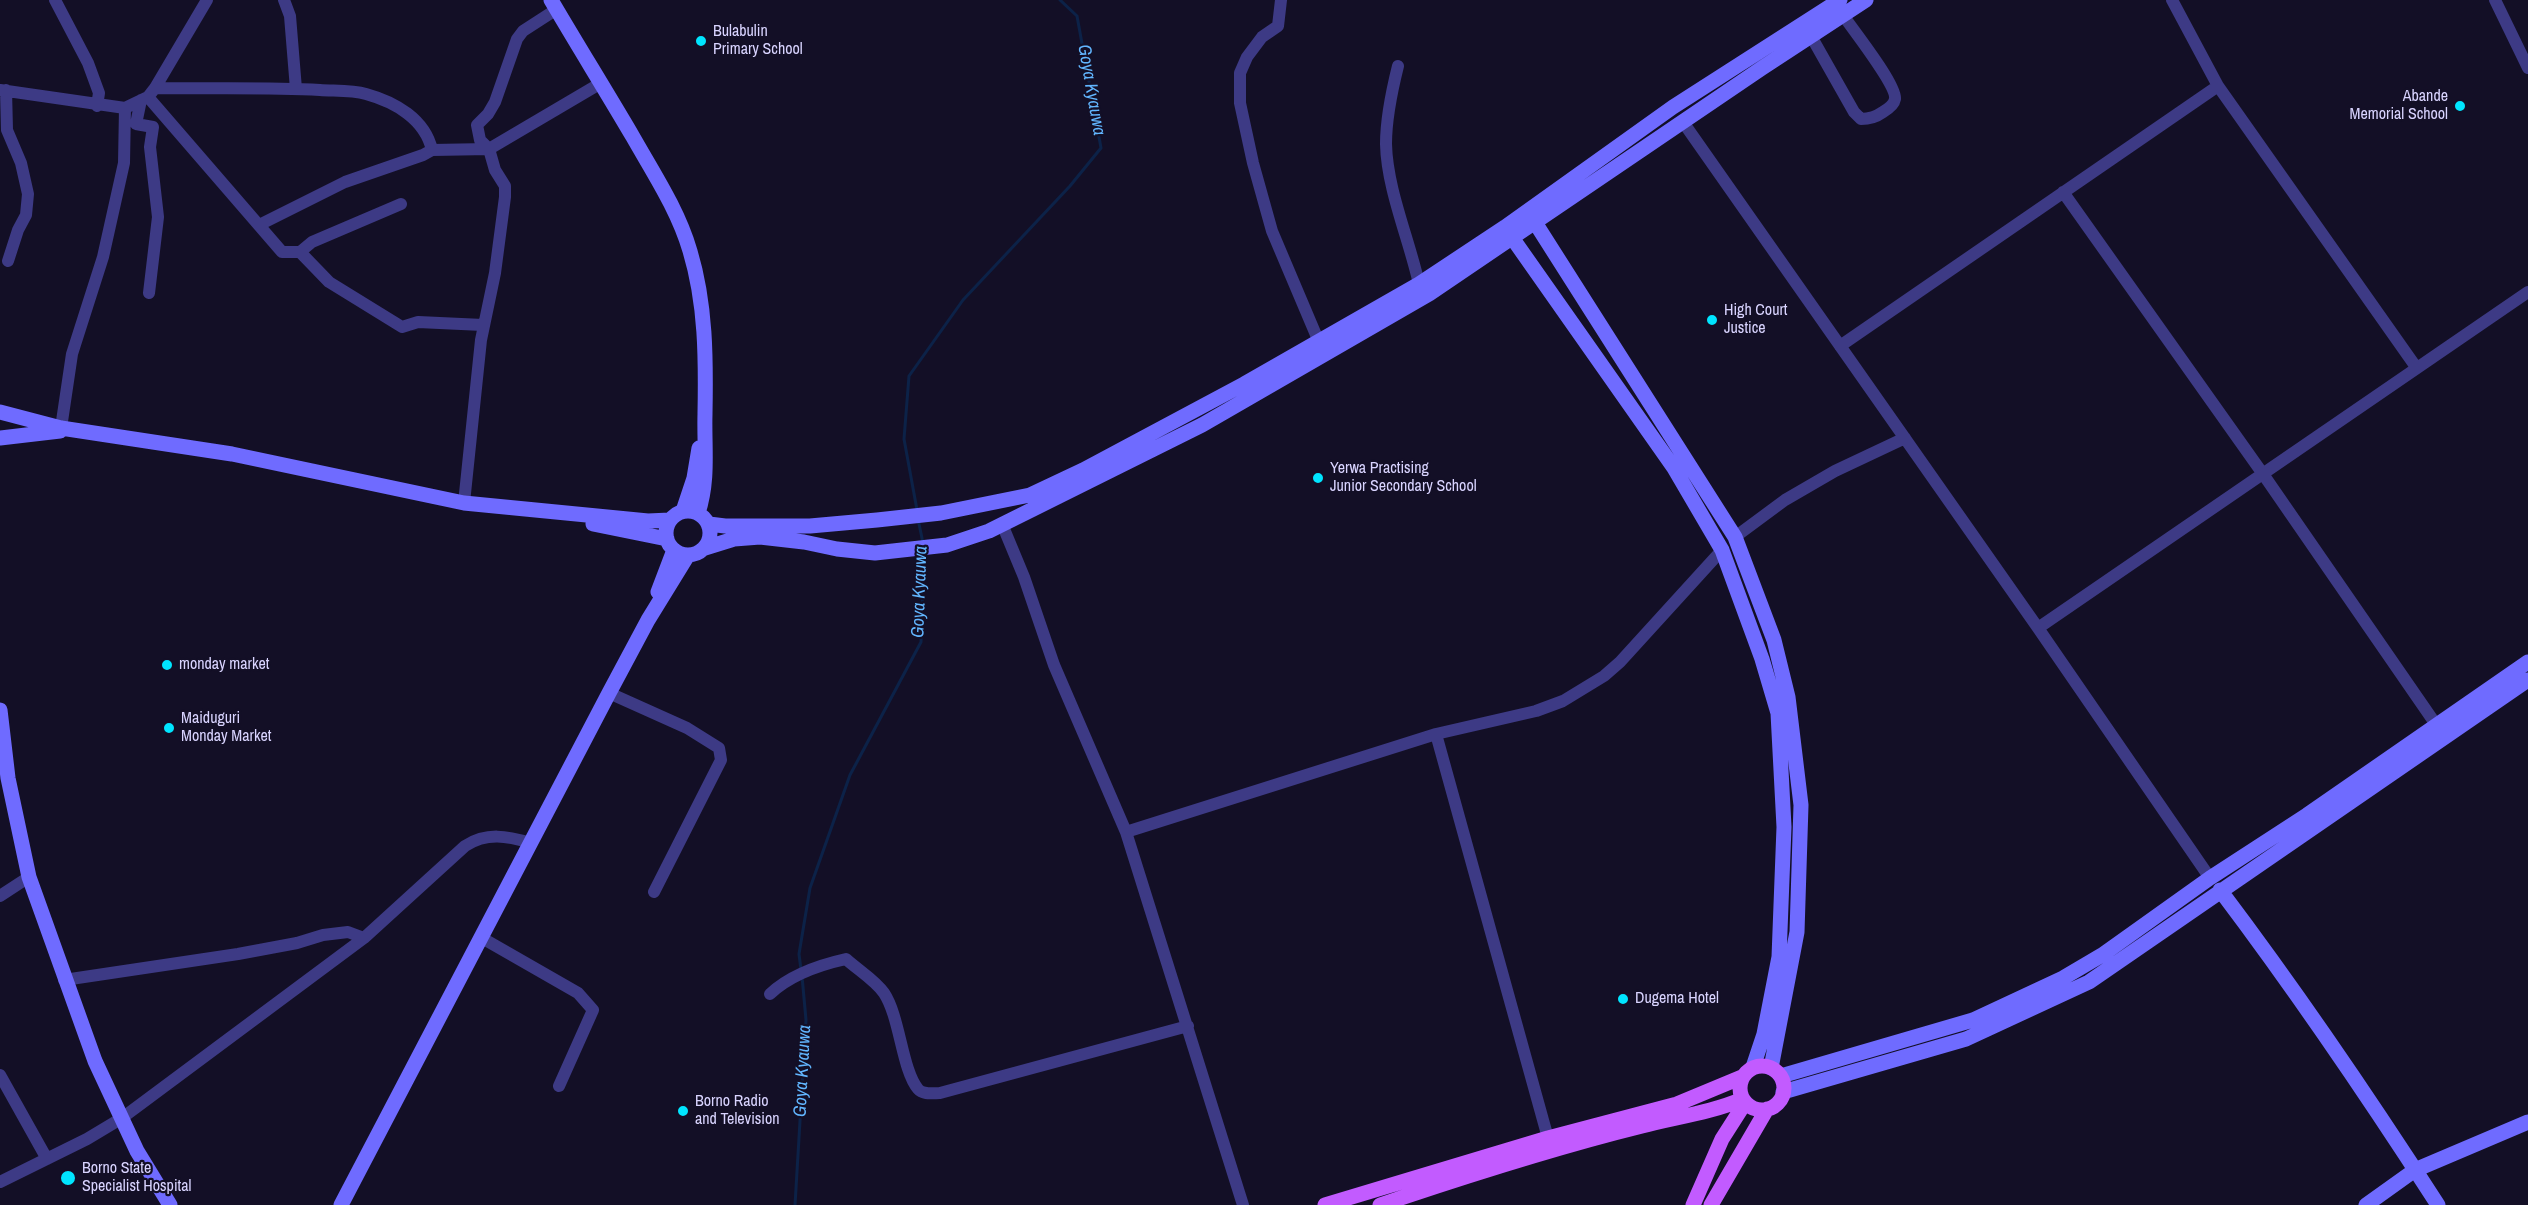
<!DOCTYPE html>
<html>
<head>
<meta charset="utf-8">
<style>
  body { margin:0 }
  canvas { display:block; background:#130f26 }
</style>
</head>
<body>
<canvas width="2528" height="1205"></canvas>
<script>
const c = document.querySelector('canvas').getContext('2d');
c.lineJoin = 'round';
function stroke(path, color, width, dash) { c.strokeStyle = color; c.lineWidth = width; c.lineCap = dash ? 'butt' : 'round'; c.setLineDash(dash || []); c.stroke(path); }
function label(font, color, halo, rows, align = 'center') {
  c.font = font + ' "Archivo Narrow",sans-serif'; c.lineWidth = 4.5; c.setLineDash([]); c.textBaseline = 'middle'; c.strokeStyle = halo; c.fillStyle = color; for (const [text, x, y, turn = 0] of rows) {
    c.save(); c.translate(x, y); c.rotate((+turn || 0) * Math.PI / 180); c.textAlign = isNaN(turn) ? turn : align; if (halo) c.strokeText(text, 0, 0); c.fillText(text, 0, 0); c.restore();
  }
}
const stream = new Path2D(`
  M917,510l-13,-71 5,-63 54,-76 107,-114 31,-38 -24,-132 -17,-16
  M918,519l5,24
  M801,970l-2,-16 11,-66 40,-113 71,-133 3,-90
  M795,1205l11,-185 -4,-44`);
const street = new Path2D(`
  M55,0l33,63 11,30 -2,13
  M284,0l6,16 6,73
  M1281,0l-3,26 -16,11 -15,20 -7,16v30l13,60 19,68 47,111
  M2172,0l46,86 198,281
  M2495,0l33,68
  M1811,36l43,76 7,7c8,0 15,-2 22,-7 5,-3 11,-7 12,-13 2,-14 -42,-69 -52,-84
  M1398,66c-6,24 -12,53 -12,78 1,45 23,95 33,140
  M155,88c55,1 110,-1 165,2 15,1 32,0 46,4 29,8 59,25 66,56l57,-1 112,-66
  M0,90l125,18 23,-11 7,-9 52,-88
  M6,90l1,40 14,33 7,31 -2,21 -8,15 -10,31
  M148,97l134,155h18l12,-10 89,-38
  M141,100l-5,24 17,3 -3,20 8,70 -9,76
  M1683,122l355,506 172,250
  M2063,192l200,282 174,252
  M259,225l86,-43 78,-27 9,-5
  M300,252l29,30 73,45 16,-5 65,3
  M1840,346l378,-260
  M61,428l11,-74 31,-97 21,-94 1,-55
  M464,503l17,-163 14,-67 10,-76v-11l-10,-16 -6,-21 -9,-9 -3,-15 11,-11 7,-12 22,-63 6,-8 34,-22
  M1002,524l22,53 30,88 72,167 117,373
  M1735,537l50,-37 50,-29 70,-33
  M2038,628l490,-336
  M609,693l78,35 32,20 2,12 -67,132
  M1436,734l112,404
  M1126,832l310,-98 100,-23 27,-10 41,-25 16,-14 102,-112
  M0,896l29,-19
  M482,938l96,55 15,17 -34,76
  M64,980l174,-26 59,-11 26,-8 25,-3 16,6
  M770,994c20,-19 49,-29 76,-35 12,11 29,21 38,34 16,24 18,77 34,96 5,6 15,4 22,4l248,-67
  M0,1075l47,84
  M0,1182l87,-43 35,-21 242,-180 101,-92c22,-14 42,-10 66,-3`);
const secondary = new Path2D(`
  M551,0c27,46 55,91 82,137 21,37 45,73 57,114 16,53 16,108 15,163 -1,34 4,65 -7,99
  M1529,213l206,324 39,103 14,57 13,108 -4,127 -26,136
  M1506,229l168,239 48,82 40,109 16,54 6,114 -5,130 -15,77 -11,33
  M0,412l61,16 171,26 232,49 184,18 22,-1
  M0,438l60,-7
  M683,511l11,-33 5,-30
  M666 533a22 22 0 1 1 44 0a22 22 0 1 1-44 0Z
  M593,524l74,15
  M709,524l16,2h85l67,-6 64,-7 89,-18 53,-25 161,-86 175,-100 86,-57 168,-120 167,-107
  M705,548l29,-9 26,-2 44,5 33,7 38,4 72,-8 42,-14 213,-106 227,-131 333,-226 104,-68
  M658,592l16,-42
  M0,710l8,68 21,99 66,184 42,90 33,54
  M2220,890c77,102 149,208 218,315
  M1781,1076l192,-56 90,-42 39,-23 108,-77 97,-63 221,-153
  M1783,1092l183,-53 123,-57 439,-302
  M341,1205l268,-512 39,-73 40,-65
  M2366,1205l49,-35 113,-48`);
const primary = new Path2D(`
  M1740 1088a22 22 0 1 1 44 0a22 22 0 1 1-44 0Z
  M1325,1205l223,-67 129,-34 65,-27
  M1380,1205c86,-29 173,-57 262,-79 34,-9 68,-13 101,-27
  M1693,1205l29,-66 23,-36
  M1711,1205l56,-96`);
const markers = [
  [701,41,6,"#00e5ff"],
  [2460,106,6,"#00e5ff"],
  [1712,320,6,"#00e5ff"],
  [1318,478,6,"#00e5ff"],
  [167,665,6,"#00e5ff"],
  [169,728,6,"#00e5ff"],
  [1623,999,6,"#00e5ff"],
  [683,1111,6,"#00e5ff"],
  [68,1178,8,"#00e5ff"]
];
const poiNames = [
  ["Bulabulin",713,32],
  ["Primary School",713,50],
  ["Abande",2448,97,"right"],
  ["Memorial School",2448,115,"right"],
  ["High Court",1724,311],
  ["Justice",1724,329],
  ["Yerwa Practising",1330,469],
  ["Junior Secondary School",1330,487],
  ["monday market",179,665],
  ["Maiduguri",181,719],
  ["Monday Market",181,737],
  ["Dugema Hotel",1635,999],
  ["Borno Radio",695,1102],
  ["and Television",695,1120],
  ["Borno State",82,1169],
  ["Specialist Hospital",82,1187]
];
const waterNames = [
  ["Goya Kyauwa",1091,90,80],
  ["Goya Kyauwa",920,592,-88],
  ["Goya Kyauwa",803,1071,-87]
];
stroke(stream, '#0c2248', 3);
stroke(street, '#3d3a85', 12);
stroke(secondary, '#6f6bff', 15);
stroke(primary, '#c25bff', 15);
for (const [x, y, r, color] of markers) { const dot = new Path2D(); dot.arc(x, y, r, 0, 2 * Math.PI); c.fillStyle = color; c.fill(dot); stroke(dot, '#130f26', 2); }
label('16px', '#d9d4ff', '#130f26', poiNames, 'left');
label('italic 18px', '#62b6ff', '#130f26', waterNames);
</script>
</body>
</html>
